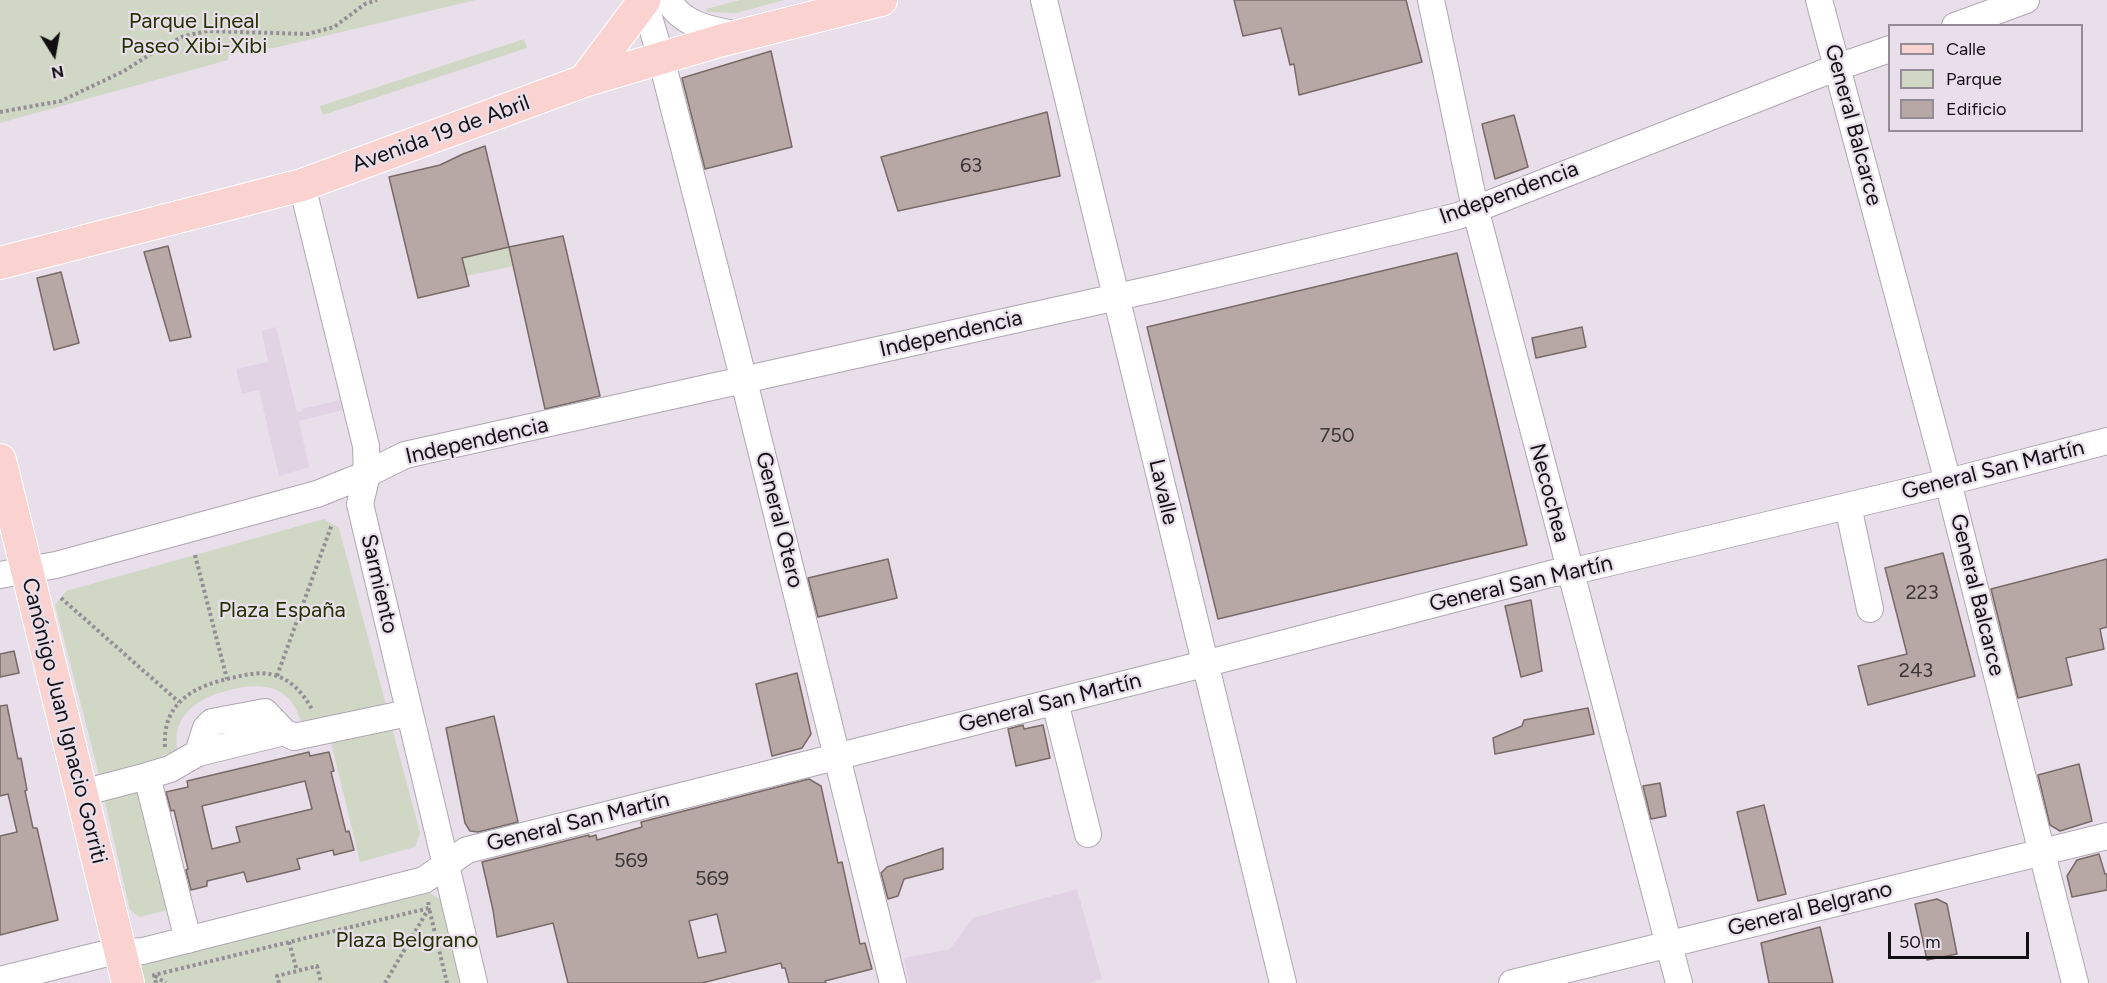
<!DOCTYPE html>
<html>
<head>
<meta charset="utf-8">
<style>
  body { margin:0 }
  #map { position:relative; width:2107px; height:983px; overflow:hidden; background:#e9dfeb; font-family:Figtree,sans-serif }
  canvas { display:block }
  .legend { position:absolute; left:1888px; top:24px; width:195px; height:108px; box-sizing:border-box; background:#e9dfeb; border:2px solid #938c95; margin:0; padding:8px 10px; list-style:none; font-size:18px; color:#131014 }
  .legend li { display:flex; align-items:center; gap:12px; height:30px }
  .legend b { width:30px; border:2px solid #938c95 }
  .north { position:absolute; left:24px; top:24px; width:60px; height:60px; -webkit-text-stroke:4px #e9dfeb; paint-order:stroke; rotate:169deg; font-size:16px; font-weight:700; line-height:24px; text-align:center; color:#131014 }
  .north::after { content:''; display:block; margin:auto; width:21px; height:27px; background:#131014; clip-path:polygon(50% 0,100% 100%,50% 72%,0 100%) }
  .scale { position:absolute; left:1888px; top:932px; width:141px; height:27px; box-sizing:border-box; border:3px solid #131014; border-top:0; padding-left:8px; font-size:18px; line-height:21px; white-space:nowrap; color:#131014; -webkit-text-stroke:4px #e9dfeb; paint-order:stroke }
</style>
</head>
<body>
<div id="map">
<canvas width="2107" height="983"></canvas>
<ul class="legend">
<li><b style="height:8px;background:#fad3d0"></b>Calle</li>
<li><b style="height:16px;background:#d0d8c5"></b>Parque</li>
<li><b style="height:16px;background:#b7a8a5"></b>Edificio</li>
</ul>
<div class="north">N</div>
<div class="scale">50 m</div>
</div>
<script>
const c = document.querySelector('canvas').getContext('2d');
c.lineJoin = 'round';
function paint(path, color) { c.fillStyle = color; c.fill(path, 'evenodd'); }
function stroke(path, color, width, dash) { c.strokeStyle = color; c.lineWidth = width; c.lineCap = dash ? 'butt' : 'round'; c.setLineDash(dash || []); c.stroke(path); }
function label(font, color, halo, rows, align = 'center') {
  c.font = font + ' Figtree,sans-serif'; c.lineWidth = 4.5; c.setLineDash([]); c.textBaseline = 'middle'; c.strokeStyle = halo; c.fillStyle = color; for (const [text, x, y, turn = 0] of rows) {
    c.save(); c.translate(x, y); c.rotate((+turn || 0) * Math.PI / 180); c.textAlign = isNaN(turn) ? turn : align; if (halo) c.strokeText(text, 0, 0); c.fillText(text, 0, 0); c.restore();
  }
}
const built = new Path2D(`
  M276,327l21,85 6,-1 -1,-2 42,-10 2,10 -47,12 10,46 -30,9 -20,-86 -17,4 -6,-25 32,-7 -6,-31z
  M1077,889l25,90 -13,4h-180l-5,-25 46,-9 23,-31z`);
const green = new Path2D(`
  M0,0h476l-202,48 -45,2 -1,10 -228,63z
  M740,0h44l-47,13 -30,-1 -1,-3z
  M524,39l3,9 -204,67 -3,-9z
  M509,247l5,19 -48,10 -4,-18z
  M324,519l15,9 81,305 -5,14 -55,15 -32,-132 -6,-12 -21,4c-11,-39 -42,-40 -75,-31 -30,8 -56,26 -48,61l-15,3 1,5 -27,5 35,144 -33,8 -9,-7 -35,-151 -40,-154 11,-14z
  M430,893l10,6 21,84h-322l-3,-10 9,-10z`);
const building = new Path2D(`
  M1234,0h172l16,62 -123,33 -5,-31 -4,1 -9,-37 -38,8z
  M771,51l21,96 -87,22 -23,-91z
  M1047,112l13,64 -162,35 -17,-54z
  M1514,115l14,52 -33,12 -13,-55z
  M485,146l24,101 -47,11 7,28 -51,12 -29,-121 51,-12 23,-11z
  M563,236l37,160 -55,13 -36,-162z
  M168,246l23,91 -21,4 -26,-89z
  M1457,253l70,292 -309,74 -71,-292z
  M61,272l18,71 -25,7 -17,-72z
  M1582,327l4,20 -50,11 -4,-20z
  M1943,553l32,123 -107,29 -10,-39 49,-12 -22,-86z
  M888,559l9,39 -79,19 -10,-39z
  M2107,559v68l-7,2 4,20 -38,9 6,27 -54,13 -27,-109z
  M1531,600l11,71 -21,6 -16,-71z
  M14,651l5,22 -19,4v-23z
  M797,673l14,61 -9,14 -30,8 -16,-72z
  M7,705l11,54 3,-1 6,32 -2,1 8,37h4l21,92 -58,15v-99l17,-4 -9,-38 -8,2v-90z
  M1588,708l6,26 -99,20 -2,-16 29,-12 2,-6z
  M494,716l24,106 -40,10 -8,-1 -5,-8 -19,-95z
  M1023,725l1,4 19,-4 7,33 -34,8 -8,-37z
  M309,752l1,4 19,-4 5,19 -3,1 15,60 3,-1 5,19 -20,5 -1,-5 -36,9 3,10 -53,13 -3,-10 -37,9v5l-16,4 -5,-20 2,-1 -14,-59 -3,1 -5,-19 22,-5 -1,-6zM305,781l7,28 -76,18 4,15 -28,7 -10,-43z
  M2079,764l13,57 -32,10 -10,-6 -12,-50z
  M809,779l12,7 17,77 4,-1 18,82 5,-1 7,26 -47,12 1,2h-37l-4,-15h-3l-1,-5 -79,20h-134l-15,-60 -56,14 -4,-27 -11,-48 107,-27v2l7,-2 1,5 45,-13 -1,-5zM717,914l9,38 -28,6 -9,-37z
  M1660,783l6,33 -15,3 -8,-33z
  M1764,805l22,89 -28,7 -21,-89z
  M943,848v21l-39,10 -6,17 -10,3 -7,-26 6,-6z
  M2099,854l6,20h2v16l-35,7 -5,-21 10,-16z
  M1937,899l10,5 10,50 -30,6 -12,-56z
  M1820,927l13,56h-64l-8,-40z`);
const path = new Path2D(`
  M0,112l61,-11 63,-30 33,-21 27,-14 24,-5 100,3 26,-7 31,-23 12,-4
  M195,555l32,124
  M61,598l118,104
  M277,676l55,-152
  M165,747c-3,-46 31,-62 71,-70 13,-3 27,-6 41,-1 17,6 28,20 36,35
  M289,942l8,29
  M155,976l11,7
  M156,983l-2,-8 275,-67 18,75
  M279,983l-2,-7 40,-10 4,17
  M385,983l44,-75 -1,-8`);
const minor = new Path2D(`
  M644,0l17,58 83,323 149,602
  M668,0c15,26 44,30 71,35
  M1044,0l239,983
  M1431,0l44,208 204,775
  M1819,0l129,482 127,501
  M1955,26l71,-26
  M302,185l64,261 1,28 -7,30 114,479
  M1848,506l22,103
  M0,575l56,-10 261,-71 50,-20 38,-19 757,-168 296,-71 380,-149 52,-18
  M1055,702l33,132
  M198,753l86,-21
  M82,793l65,-17
  M188,940l-41,-164 23,-7 28,-16 8,-25 6,-6 53,-10 19,20 10,5 114,-24
  M0,980l104,-26 39,-3 281,-71 43,-30 737,-186 350,-91 16,-1 378,-90 159,-41
  M1512,983l595,-147`);
const major = new Path2D(`
  M584,81l60,-80
  M0,263l302,-78 282,-104 135,-40 162,-41
  M0,460l128,523`);
const numberNames = [
  ["63",971,166],
  ["750",1337,436],
  ["223",1922,593],
  ["243",1916,671],
  ["569",631,861],
  ["569",712,879]
];
const parkNames = [
  ["Parque Lineal",194,22],
  ["Paseo Xibi-Xibi",194,47],
  ["Plaza España",282,611],
  ["Plaza Belgrano",407,941]
];
const streetNames = [
  ["General Balcarce",1853,125,75],
  ["Avenida 19 de Abril",441,134,-20],
  ["Independencia",1509,193,-20],
  ["Independencia",951,334,-13],
  ["Independencia",477,441,-13],
  ["General San Martín",1993,470,-14],
  ["Lavalle",1163,492,77],
  ["Necochea",1549,493,75],
  ["General Otero",779,520,76],
  ["Sarmiento",379,584,77],
  ["General San Martín",1521,584,-13],
  ["General Balcarce",1977,595,76],
  ["General San Martín",1050,703,-14],
  ["Canónigo Juan Ignacio Gorriti",64,721,76],
  ["General San Martín",578,822,-14],
  ["General Belgrano",1810,909,-14]
];
paint(built, '#e1d2e4');
paint(green, '#d0d8c5');
paint(building, '#b7a8a5');
stroke(building, '#786a67', 1.5);
stroke(minor, '#afa6b1', 28);
stroke(major, '#fff', 34);
stroke(path, '#958e97', 4, [3, 3]);
stroke(minor, '#fff', 26);
stroke(major, '#fad3d0', 32);
label('20px', '#3c3638', null, numberNames);
label('22px', '#233202', '#e9dfeb', parkNames);
label('22px', '#131014', '#e9dfeb', streetNames);
</script>
</body>
</html>
